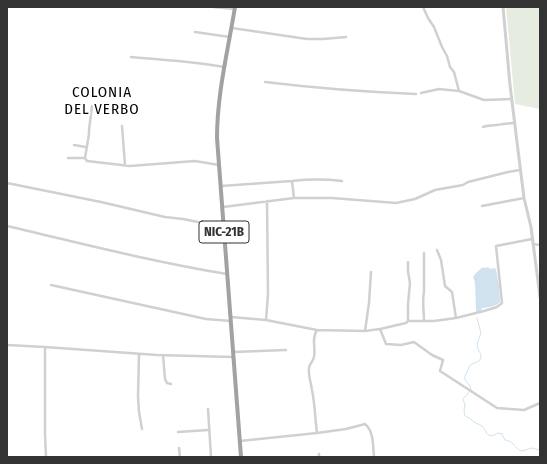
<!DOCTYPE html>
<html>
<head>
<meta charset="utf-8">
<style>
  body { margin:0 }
  #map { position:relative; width:547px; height:464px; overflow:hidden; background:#fff; font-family:"Fira Sans Condensed",sans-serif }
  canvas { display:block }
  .frame { position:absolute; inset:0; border:8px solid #333; pointer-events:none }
</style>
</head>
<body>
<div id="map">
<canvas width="547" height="464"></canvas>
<div class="frame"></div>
</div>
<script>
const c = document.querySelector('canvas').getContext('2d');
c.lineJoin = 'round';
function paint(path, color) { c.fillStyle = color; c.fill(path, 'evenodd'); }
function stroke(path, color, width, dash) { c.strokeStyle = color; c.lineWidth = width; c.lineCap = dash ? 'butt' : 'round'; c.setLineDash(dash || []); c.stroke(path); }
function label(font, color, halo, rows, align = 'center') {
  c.font = font + ' "Fira Sans Condensed",sans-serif'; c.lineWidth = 4; c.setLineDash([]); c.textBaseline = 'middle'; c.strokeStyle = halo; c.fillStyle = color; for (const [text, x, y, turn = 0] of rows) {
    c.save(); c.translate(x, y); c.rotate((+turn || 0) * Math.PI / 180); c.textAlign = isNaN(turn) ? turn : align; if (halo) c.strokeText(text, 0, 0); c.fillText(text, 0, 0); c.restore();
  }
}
const green = new Path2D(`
  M506,7h34v102l-25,-5z`);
const water = new Path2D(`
  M483,267l1,1h2l1,-1 4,2 4,-1 1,2 3,16 1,16c-5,5 -11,5 -18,6l-1,3 -5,1 -1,-30 -2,-5 3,-4z`);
const stream = new Path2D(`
  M477,318l4,15c-2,7 -6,11 -2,18 3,6 1,0 2,7l-2,3 -9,4 -5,11v4l5,6 1,4 -8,9v1l2,4 -1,7 1,5 6,3 3,3 8,4 4,5v2c4,4 7,3 12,0l4,1 3,6c3,1 6,1 8,4 5,5 3,5 10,7l8,-3 9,2`);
const minor = new Path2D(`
  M213,7l21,2
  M423,7l5,11 6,9 8,20 5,9 3,11 4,5 5,19
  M232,28l75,11h16l23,-2
  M195,32l35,5
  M131,57c31,3 62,4 93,10
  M265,82c50,6 101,10 151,12
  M421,93l18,-4 20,2 25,9 28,-1
  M92,106l-3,24v4l-4,24 2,3 43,5 65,-5 24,4
  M122,126l3,39
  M483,127c5,-2 9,-1 14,-2 6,-1 11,-2 17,-2
  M74,145l12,2
  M68,158h17
  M292,181c17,-2 33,-2 50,0
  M7,183l94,19 64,15 18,2 40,8
  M221,186l71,-5 2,17
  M482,206l42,-8
  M223,207l71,-9h38l64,5 19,-4 20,-9 28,-5 5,-3 40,-10 12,-2
  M7,226c73,17 146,36 220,48
  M533,244l7,1
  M437,250l4,10 4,26 7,6 4,26
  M408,262v9l2,12 -2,21v17
  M51,285l155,34 25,2
  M231,317l35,3 51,10 48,1 15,-2 6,15 15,1 13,-3 18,13 11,5 -3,11 57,37 27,2 16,-7
  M266,320l2,-26 -1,-93
  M424,321c0,-10 -2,-20 0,-29v-39
  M380,329l26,-6 2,-2h26l22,-3 28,-7 13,-4 5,-4 -6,-57 36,-7
  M365,331l4,-28 2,-31
  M7,345l38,2 112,8 76,2
  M45,347v86l1,24
  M233,352l53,-2
  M139,354l-1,42 1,16 3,17
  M163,355l2,24 2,4 4,1
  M208,409l3,48
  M178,432l30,-2
  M317,433c-2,-14 -2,-29 -5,-43 -1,-7 -4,-15 -3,-22 0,-4 4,-6 5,-11 2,-9 -3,-18 3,-27
  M240,441l77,-8 29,-4 19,-5c9,7 8,23 9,33
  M179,448l1,9
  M319,454v3`);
const tertiary = new Path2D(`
  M503,7l7,78 6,49 8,64 7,29 9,70`);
const trunk = new Path2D(`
  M235,7c-7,43 -18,87 -18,131l24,319`);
const shields = [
  [224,232,50]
];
const shieldNames = [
  ["NIC-21B",224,232]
];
const neighbourhoodNames = [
  ["COLONIA",102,93],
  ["DEL VERBO",102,110]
];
paint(green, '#e6ecdf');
paint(water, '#cfe2ee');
stroke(stream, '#cfe2ee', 1);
stroke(minor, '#d0d0d0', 2.5);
stroke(tertiary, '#d0d0d0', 3);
stroke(trunk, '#a2a2a2', 4);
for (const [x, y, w] of shields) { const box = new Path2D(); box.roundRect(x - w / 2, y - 11, w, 22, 3); c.fillStyle = '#fff'; c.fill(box); stroke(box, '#333', 1); }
label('bold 13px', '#333', null, shieldNames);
c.letterSpacing = '1px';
label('15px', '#000', '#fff', neighbourhoodNames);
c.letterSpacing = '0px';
</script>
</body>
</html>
